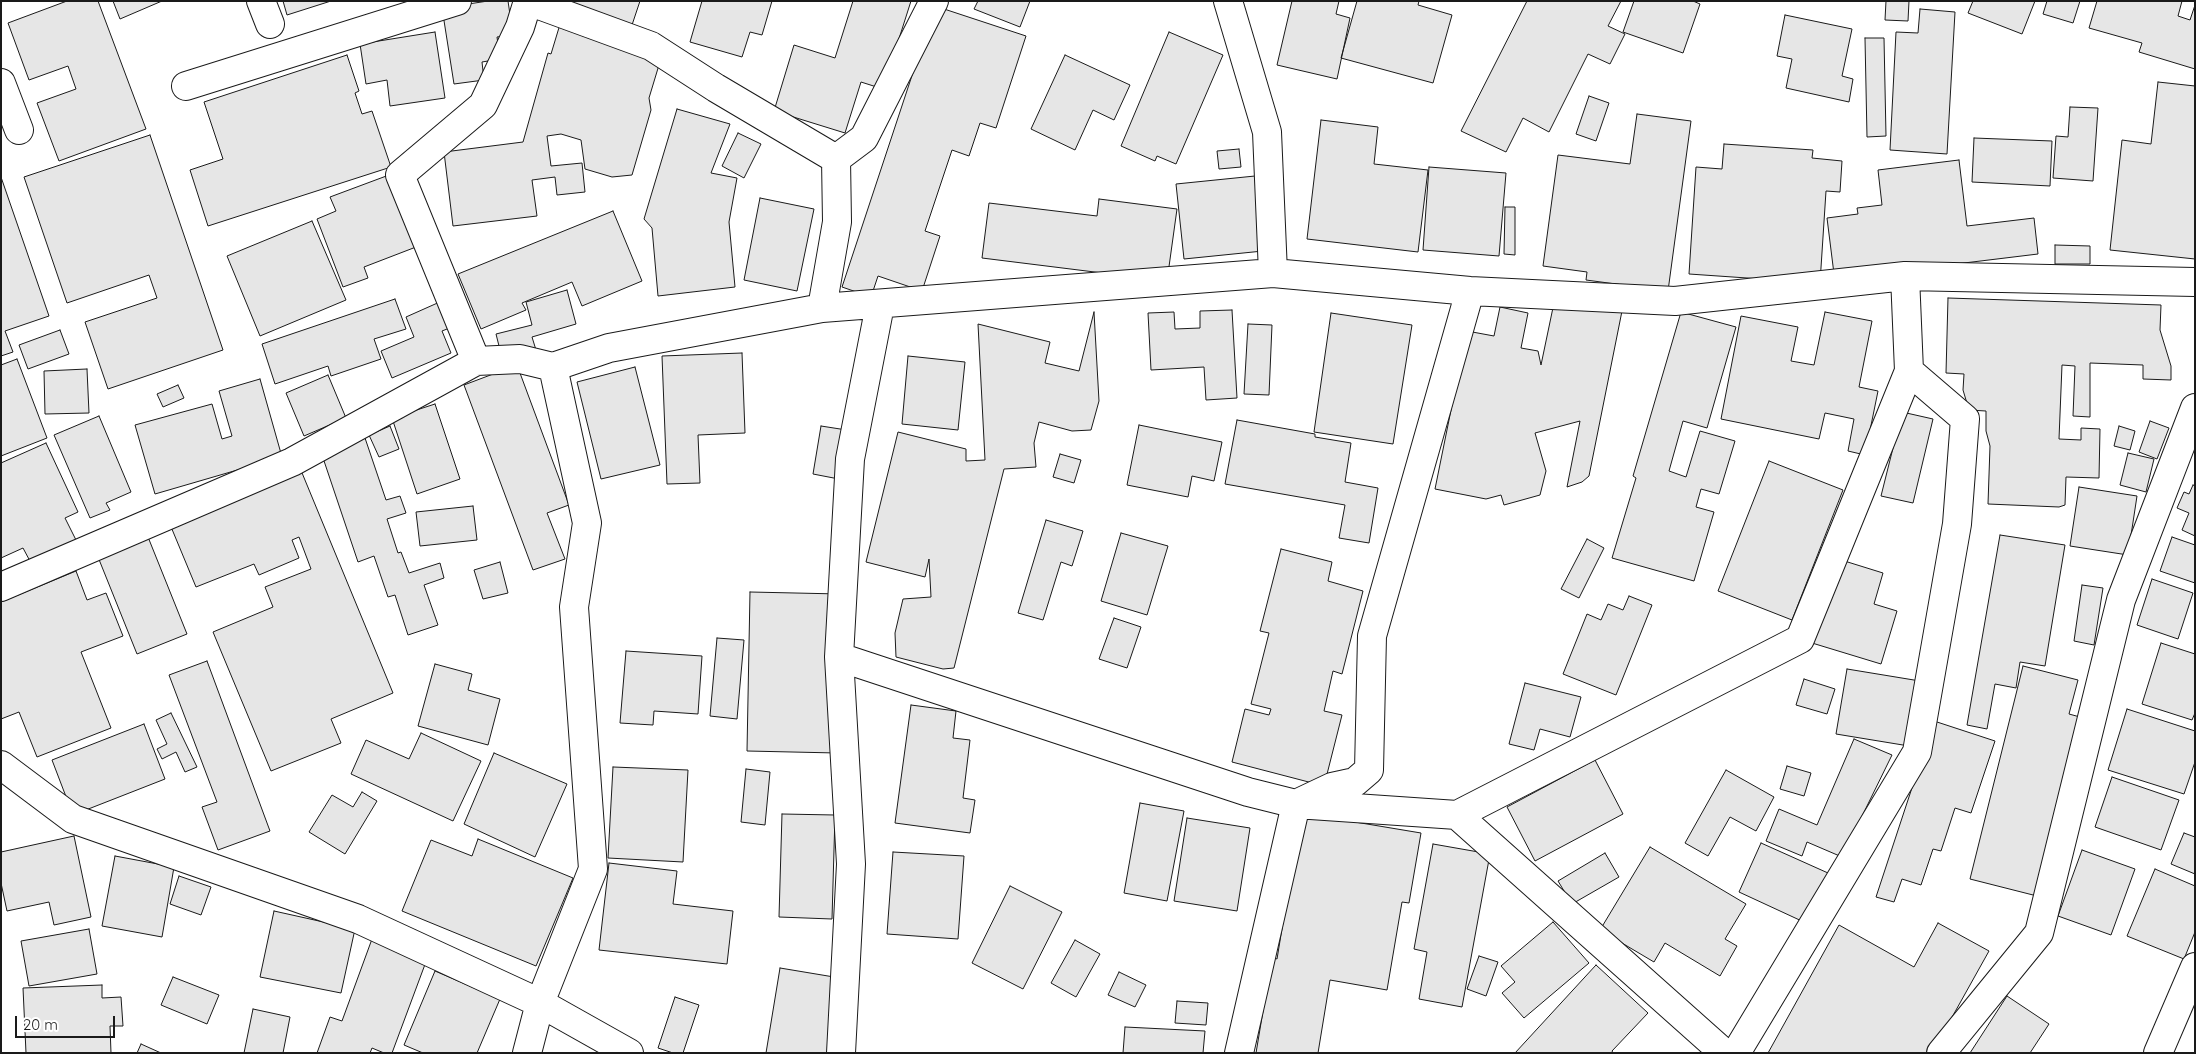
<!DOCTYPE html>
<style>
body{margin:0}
#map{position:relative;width:2196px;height:1054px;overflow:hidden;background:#fff;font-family:Quicksand,sans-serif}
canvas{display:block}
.frame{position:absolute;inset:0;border:2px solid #1a1a1a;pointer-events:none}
.scale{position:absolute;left:15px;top:1016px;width:100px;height:22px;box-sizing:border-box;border:2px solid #1a1a1a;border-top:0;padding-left:6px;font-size:15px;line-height:18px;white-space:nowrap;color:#1a1a1a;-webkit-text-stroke:4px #fff;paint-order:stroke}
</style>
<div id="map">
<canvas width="2196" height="1054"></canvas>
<div class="frame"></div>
<div class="scale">20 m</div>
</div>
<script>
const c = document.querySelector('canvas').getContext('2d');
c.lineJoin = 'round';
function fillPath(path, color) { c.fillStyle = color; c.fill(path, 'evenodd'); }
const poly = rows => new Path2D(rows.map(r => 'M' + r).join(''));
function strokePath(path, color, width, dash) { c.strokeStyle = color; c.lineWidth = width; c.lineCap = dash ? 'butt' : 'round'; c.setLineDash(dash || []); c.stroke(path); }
const building = poly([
 [67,1,98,1,146,129,59,161,37,103,76,89,68,66,29,80,8,23,67,1],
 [113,1,162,1,120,19,113,1],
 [283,1,331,1,287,15,283,1],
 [488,1,508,1,513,35,497,37,500,59,482,62,484,80,454,84,442,8,488,1],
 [566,1,640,1,631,28,566,1],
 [702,1,772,1,762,35,750,32,742,57,690,42,702,1],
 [853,1,911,1,883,89,861,82,845,133,774,111,794,45,835,58,853,1],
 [978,1,1030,1,1020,27,974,9,978,1],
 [1292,1,1339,1,1336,14,1350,18,1337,79,1277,65,1292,1],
 [1357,1,1419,1,1418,5,1452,15,1433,83,1341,58,1357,1],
 [1527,1,1621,1,1608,26,1625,34,1610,64,1588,54,1549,132,1523,118,1506,152,1461,131,1527,1],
 [1634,1,1693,1,1700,4,1683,53,1623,32,1634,1],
 [1886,1,1909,1,1908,21,1885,20,1886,1],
 [1973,1,2035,1,2022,34,1968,13,1973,1],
 [2047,1,2080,1,2073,23,2043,14,2047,1],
 [2097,1,2182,1,2178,16,2190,20,2195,5,2195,69,2139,52,2142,43,2089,28,2097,1],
 [935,6,1026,36,996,128,980,123,969,156,952,150,925,231,940,236,922,291,878,276,871,297,842,287,935,6],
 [1920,9,1955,12,1947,154,1890,150,1896,32,1918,33,1920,9],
 [1785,15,1852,29,1842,76,1853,79,1849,102,1786,88,1792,59,1777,56,1785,15],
 [561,21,662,55,649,98,651,110,632,175,612,177,585,169,581,140,561,134,547,136,551,166,582,163,585,192,557,195,555,177,532,180,537,216,453,226,444,152,523,142,548,53,551,54,561,21],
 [435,32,445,98,390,106,387,80,366,84,360,44,435,32],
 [1169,32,1223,55,1176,164,1157,156,1155,161,1121,146,1169,32],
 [1865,38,1884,38,1886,136,1867,137,1865,38],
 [347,55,359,91,355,93,362,114,372,111,391,167,208,226,190,170,223,159,204,102,347,55],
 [1065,55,1130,85,1114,120,1093,110,1075,150,1031,129,1065,55],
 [2158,82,2195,86,2195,259,2110,250,2122,140,2151,144,2158,82],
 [1589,96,1609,103,1596,141,1576,134,1589,96],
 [2070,107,2098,108,2093,181,2053,178,2056,136,2068,137,2070,107],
 [677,109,730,124,711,173,737,178,729,222,735,287,658,296,652,228,644,219,677,109],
 [1637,114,1691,121,1668,291,1586,280,1587,272,1543,266,1558,155,1630,164,1637,114],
 [1321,120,1378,127,1374,164,1428,170,1418,252,1307,239,1321,120],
 [738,133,761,144,744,178,722,166,738,133],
 [150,135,223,350,108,389,85,322,157,298,149,275,67,303,24,177,150,135],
 [1974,138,2052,141,2050,186,1972,182,1974,138],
 [1724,144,1813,150,1812,158,1842,161,1840,192,1826,191,1820,283,1689,274,1696,167,1722,169,1724,144],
 [1239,149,1241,167,1219,169,1217,151,1239,149],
 [1959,160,1967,226,2034,218,2038,254,1849,277,1834,274,1827,218,1858,214,1857,208,1882,205,1878,170,1959,160],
 [1429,167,1506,173,1499,256,1423,250,1429,167],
 [389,175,416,247,364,267,368,278,343,287,317,219,336,211,330,197,389,175],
 [1255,176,1263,251,1184,259,1176,184,1255,176],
 [1,177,49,316,5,331,13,352,1,356,1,177],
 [760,198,814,209,797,291,744,280,760,198],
 [1099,199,1177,209,1167,281,982,258,989,203,1097,216,1099,199],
 [1505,207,1515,207,1515,255,1504,254,1505,207],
 [613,211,642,281,582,306,572,282,522,303,526,310,481,329,458,274,613,211],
 [312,221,346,300,260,336,227,256,312,221],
 [2055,245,2090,246,2090,264,2055,264,2055,245],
 [567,290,576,324,532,337,536,350,502,358,496,334,532,325,526,302,567,290],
 [1555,298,1622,311,1589,476,1582,482,1567,487,1580,421,1535,433,1546,471,1540,495,1504,505,1501,495,1486,499,1435,489,1467,331,1494,336,1500,307,1528,313,1521,348,1538,351,1541,365,1555,298],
 [1948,298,2161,305,2160,330,2171,366,2171,380,2143,379,2143,365,2090,363,2090,417,2073,416,2075,366,2062,365,2059,439,2081,440,2081,428,2100,429,2099,478,2066,477,2065,505,2059,507,1988,504,1990,446,1986,431,1986,411,1969,410,1963,390,1964,374,1946,373,1948,298],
 [395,299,406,329,374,339,381,359,331,376,328,366,275,384,262,344,395,299],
 [442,301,452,327,442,331,451,353,392,378,381,351,414,337,406,317,442,301],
 [1232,310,1237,398,1206,400,1204,367,1151,370,1148,313,1174,312,1175,329,1200,328,1200,311,1232,310],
 [1094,312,1099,401,1091,430,1072,431,1039,422,1034,443,1036,467,1004,469,954,668,943,669,896,657,895,633,903,599,931,597,929,559,925,577,866,562,898,432,966,449,966,461,985,460,978,324,1050,342,1045,363,1079,371,1094,312],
 [1681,312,1736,327,1707,428,1683,421,1669,471,1686,477,1700,431,1735,441,1719,494,1701,489,1696,507,1714,512,1694,581,1612,558,1636,478,1633,476,1681,312],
 [1825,312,1872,321,1859,387,1878,391,1865,455,1848,451,1854,419,1825,413,1819,439,1721,419,1741,316,1798,327,1791,361,1814,365,1825,312],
 [1331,313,1412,325,1393,444,1314,432,1331,313],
 [1248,324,1272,325,1269,395,1244,394,1248,324],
 [60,330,69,354,28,369,19,345,60,330],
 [742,353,745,433,698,435,700,483,667,484,662,356,742,353],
 [908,356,965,362,958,430,902,424,908,356],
 [17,359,47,438,1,456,1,365,17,359],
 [517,365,569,505,547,513,565,559,533,570,464,385,517,365],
 [635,367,660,465,601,479,577,382,635,367],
 [87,369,89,413,45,414,44,371,87,369],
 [328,375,346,418,304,436,286,393,328,375],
 [260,379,282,457,155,494,135,425,212,404,222,439,232,436,219,391,260,379],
 [178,385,184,398,163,407,157,394,178,385],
 [435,404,460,479,417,494,392,418,435,404],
 [1902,412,1933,419,1913,503,1881,496,1902,412],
 [99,416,131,492,106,503,110,510,90,518,54,435,99,416],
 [1237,420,1315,434,1315,437,1351,443,1345,482,1378,488,1369,543,1339,538,1345,505,1225,484,1237,420],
 [2150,421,2169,428,2157,459,2139,452,2150,421],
 [1139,425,1222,442,1214,481,1192,476,1188,497,1127,485,1139,425],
 [390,426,399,449,379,457,369,435,390,426],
 [821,426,853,431,844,480,813,474,821,426],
 [2119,426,2135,431,2130,450,2114,446,2119,426],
 [364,435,386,500,400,496,406,513,387,519,398,553,401,552,409,573,440,563,444,578,424,585,438,625,408,635,395,595,388,597,374,556,358,562,320,449,364,435],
 [46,443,78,512,65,518,77,542,31,563,23,548,1,558,1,463,46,443],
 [2128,453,2154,459,2146,492,2120,485,2128,453],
 [1060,454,1081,460,1074,483,1053,477,1060,454],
 [1769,461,1843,490,1792,620,1718,591,1769,461],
 [300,468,393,693,331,719,341,743,271,771,213,632,273,607,265,587,311,569,299,537,292,540,299,558,259,575,254,564,196,587,169,522,300,468],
 [2193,485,2195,486,2195,536,2182,530,2189,513,2177,508,2184,492,2189,494,2193,485],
 [2079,487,2137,496,2128,555,2070,546,2079,487],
 [473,506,477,540,420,546,416,512,473,506],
 [1046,520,1083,531,1072,566,1061,562,1043,620,1018,613,1046,520],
 [1121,533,1168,546,1147,615,1101,601,1121,533],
 [2000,535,2065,545,2045,666,2020,662,2016,688,1995,684,1987,729,1967,725,2000,535],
 [148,537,187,634,137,654,98,557,148,537],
 [2172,537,2195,545,2195,583,2160,571,2172,537],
 [1587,539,1604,548,1579,598,1561,589,1587,539],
 [1281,549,1332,562,1328,581,1363,591,1342,674,1333,671,1324,711,1342,715,1324,786,1232,762,1245,709,1269,715,1271,709,1251,704,1269,633,1260,631,1281,549],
 [1838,559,1883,573,1874,604,1897,611,1881,664,1812,643,1838,559],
 [500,562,508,593,483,599,474,570,500,562],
 [76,571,87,600,106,593,123,636,81,652,111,728,37,757,19,712,1,719,1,602,76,571],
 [2152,579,2193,593,2178,639,2137,625,2152,579],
 [2082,585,2103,588,2094,645,2074,641,2082,585],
 [750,592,840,594,837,753,747,751,750,592],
 [1629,596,1652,605,1616,695,1563,674,1587,614,1601,620,1608,604,1623,610,1629,596],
 [1114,618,1141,627,1127,668,1099,659,1114,618],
 [717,638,744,640,737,719,710,716,717,638],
 [2161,643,2195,654,2195,713,2192,720,2142,704,2161,643],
 [626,651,702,656,698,714,654,711,653,725,620,723,626,651],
 [207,661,270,831,218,850,202,807,217,802,169,675,207,661],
 [435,664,472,674,468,690,500,699,488,745,418,726,435,664],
 [2023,666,2078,680,2069,714,2080,717,2037,896,1970,879,2023,666],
 [1847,669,1920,681,1909,746,1836,734,1847,669],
 [1804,679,1835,689,1827,714,1796,705,1804,679],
 [1525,683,1581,697,1570,737,1540,729,1534,750,1509,744,1525,683],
 [911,705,956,711,953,738,970,740,963,798,975,800,970,833,895,823,911,705],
 [2127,709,2195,731,2195,762,2184,794,2108,770,2127,709],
 [171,713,197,767,185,772,176,752,162,759,157,749,167,744,156,720,171,713],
 [1934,721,1995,741,1971,813,1955,808,1941,851,1933,849,1921,885,1902,879,1894,902,1876,897,1934,721],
 [144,724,165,779,73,815,52,760,144,724],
 [421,733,481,761,453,821,351,774,366,740,409,759,421,733],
 [1854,739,1892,755,1842,857,1807,842,1802,856,1766,841,1779,809,1817,825,1854,739],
 [494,753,567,784,535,857,464,824,494,753],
 [1595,760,1623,814,1535,861,1507,807,1595,760],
 [1787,766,1811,773,1804,796,1780,789,1787,766],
 [613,767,688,770,683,862,608,858,613,767],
 [746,769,770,772,765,825,741,822,746,769],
 [1726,770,1774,797,1756,831,1730,817,1708,856,1685,843,1726,770],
 [2112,777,2179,800,2161,850,2095,827,2112,777],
 [362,792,377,801,345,854,309,832,332,795,353,807,362,792],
 [1140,803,1184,811,1167,901,1124,893,1140,803],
 [1301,813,1421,833,1409,903,1402,902,1387,990,1330,980,1318,1053,1256,1053,1272,957,1277,959,1301,813],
 [782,814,835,815,832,919,779,917,782,814],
 [1187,818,1250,828,1237,911,1174,901,1187,818],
 [2184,833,2195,837,2195,874,2171,864,2184,833],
 [74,836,91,917,54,925,49,902,7,911,1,883,1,852,74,836],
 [478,839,573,878,536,966,402,911,431,840,472,856,478,839],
 [1761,843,1828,873,1806,923,1739,892,1761,843],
 [1433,844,1490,854,1462,1007,1419,999,1427,952,1414,949,1433,844],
 [1650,847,1746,904,1725,939,1737,946,1720,976,1665,943,1654,962,1600,930,1650,847],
 [2082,850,2135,869,2111,935,2058,916,2082,850],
 [893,852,964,856,958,939,887,934,893,852],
 [1605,853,1619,877,1572,904,1558,881,1605,853],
 [115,856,174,867,162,937,102,926,115,856],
 [609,863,677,871,673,904,733,911,727,964,599,950,609,863],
 [2155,869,2195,886,2195,932,2184,959,2127,936,2155,869],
 [179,876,211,887,201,915,170,904,179,876],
 [1010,886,1062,912,1023,989,972,963,1010,886],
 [274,911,355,929,341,993,260,977,274,911],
 [1553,922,1589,963,1524,1018,1502,993,1515,982,1501,966,1553,922],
 [1938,923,1989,951,1932,1053,1768,1053,1839,925,1914,967,1938,923],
 [89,929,97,974,29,986,21,941,89,929],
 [372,939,427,959,392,1053,384,1053,372,1048,370,1053,317,1053,330,1017,342,1021,372,939],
 [1075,940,1100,954,1076,997,1051,983,1075,940],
 [1479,956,1498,962,1486,996,1467,989,1479,956],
 [1596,965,1648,1013,1612,1051,1613,1053,1515,1053,1596,965],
 [780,968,840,978,827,1053,766,1053,780,968],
 [435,971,500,999,477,1053,423,1053,404,1045,435,971],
 [1119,972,1146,985,1135,1007,1108,995,1119,972],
 [173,977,219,995,207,1024,161,1005,173,977],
 [102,985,102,998,121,997,123,1026,110,1026,111,1053,26,1053,23,988,102,985],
 [2007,996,2049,1024,2030,1053,1970,1053,2007,996],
 [675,997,699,1005,683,1053,673,1053,658,1048,675,997],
 [1177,1001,1208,1003,1206,1025,1175,1023,1177,1001],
 [253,1009,290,1017,283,1053,244,1053,253,1009],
 [1125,1027,1205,1031,1203,1053,1123,1053,1125,1027],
 [141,1044,161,1053,137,1053,141,1044]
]);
fillPath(building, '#e6e6e6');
strokePath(building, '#1a1a1a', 1);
const minor = poly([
 [261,1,270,24],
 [1228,1,1267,132,1273,273],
 [1,83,19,130],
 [186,86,457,1],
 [836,159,864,138,934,1],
 [476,361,400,175,483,105,520,27,528,1,651,46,716,88,836,159,837,222,822,308],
 [1,587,292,462,476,361,520,359,553,367,609,348,822,308,1273,273,1470,291,1675,301,1905,276,2195,282],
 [839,657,1248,792,1296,804,1457,815,1724,1053],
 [1,765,73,819,358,919,540,1003,629,1053],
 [1457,815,1800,639,1909,371],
 [527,1053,540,1003,593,869,574,607,587,523,553,367],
 [841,1053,851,864,839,657,850,459,880,305],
 [1239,1053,1296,804,1332,787,1355,782,1369,770,1372,636,1470,291],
 [1736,1053,1917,752,1957,524,1965,419,1909,371,1905,276],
 [1941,1053,2039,933,2121,600,2195,408],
 [2158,1053,2195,967]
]);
strokePath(minor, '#1a1a1a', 30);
strokePath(minor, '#fff', 28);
</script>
